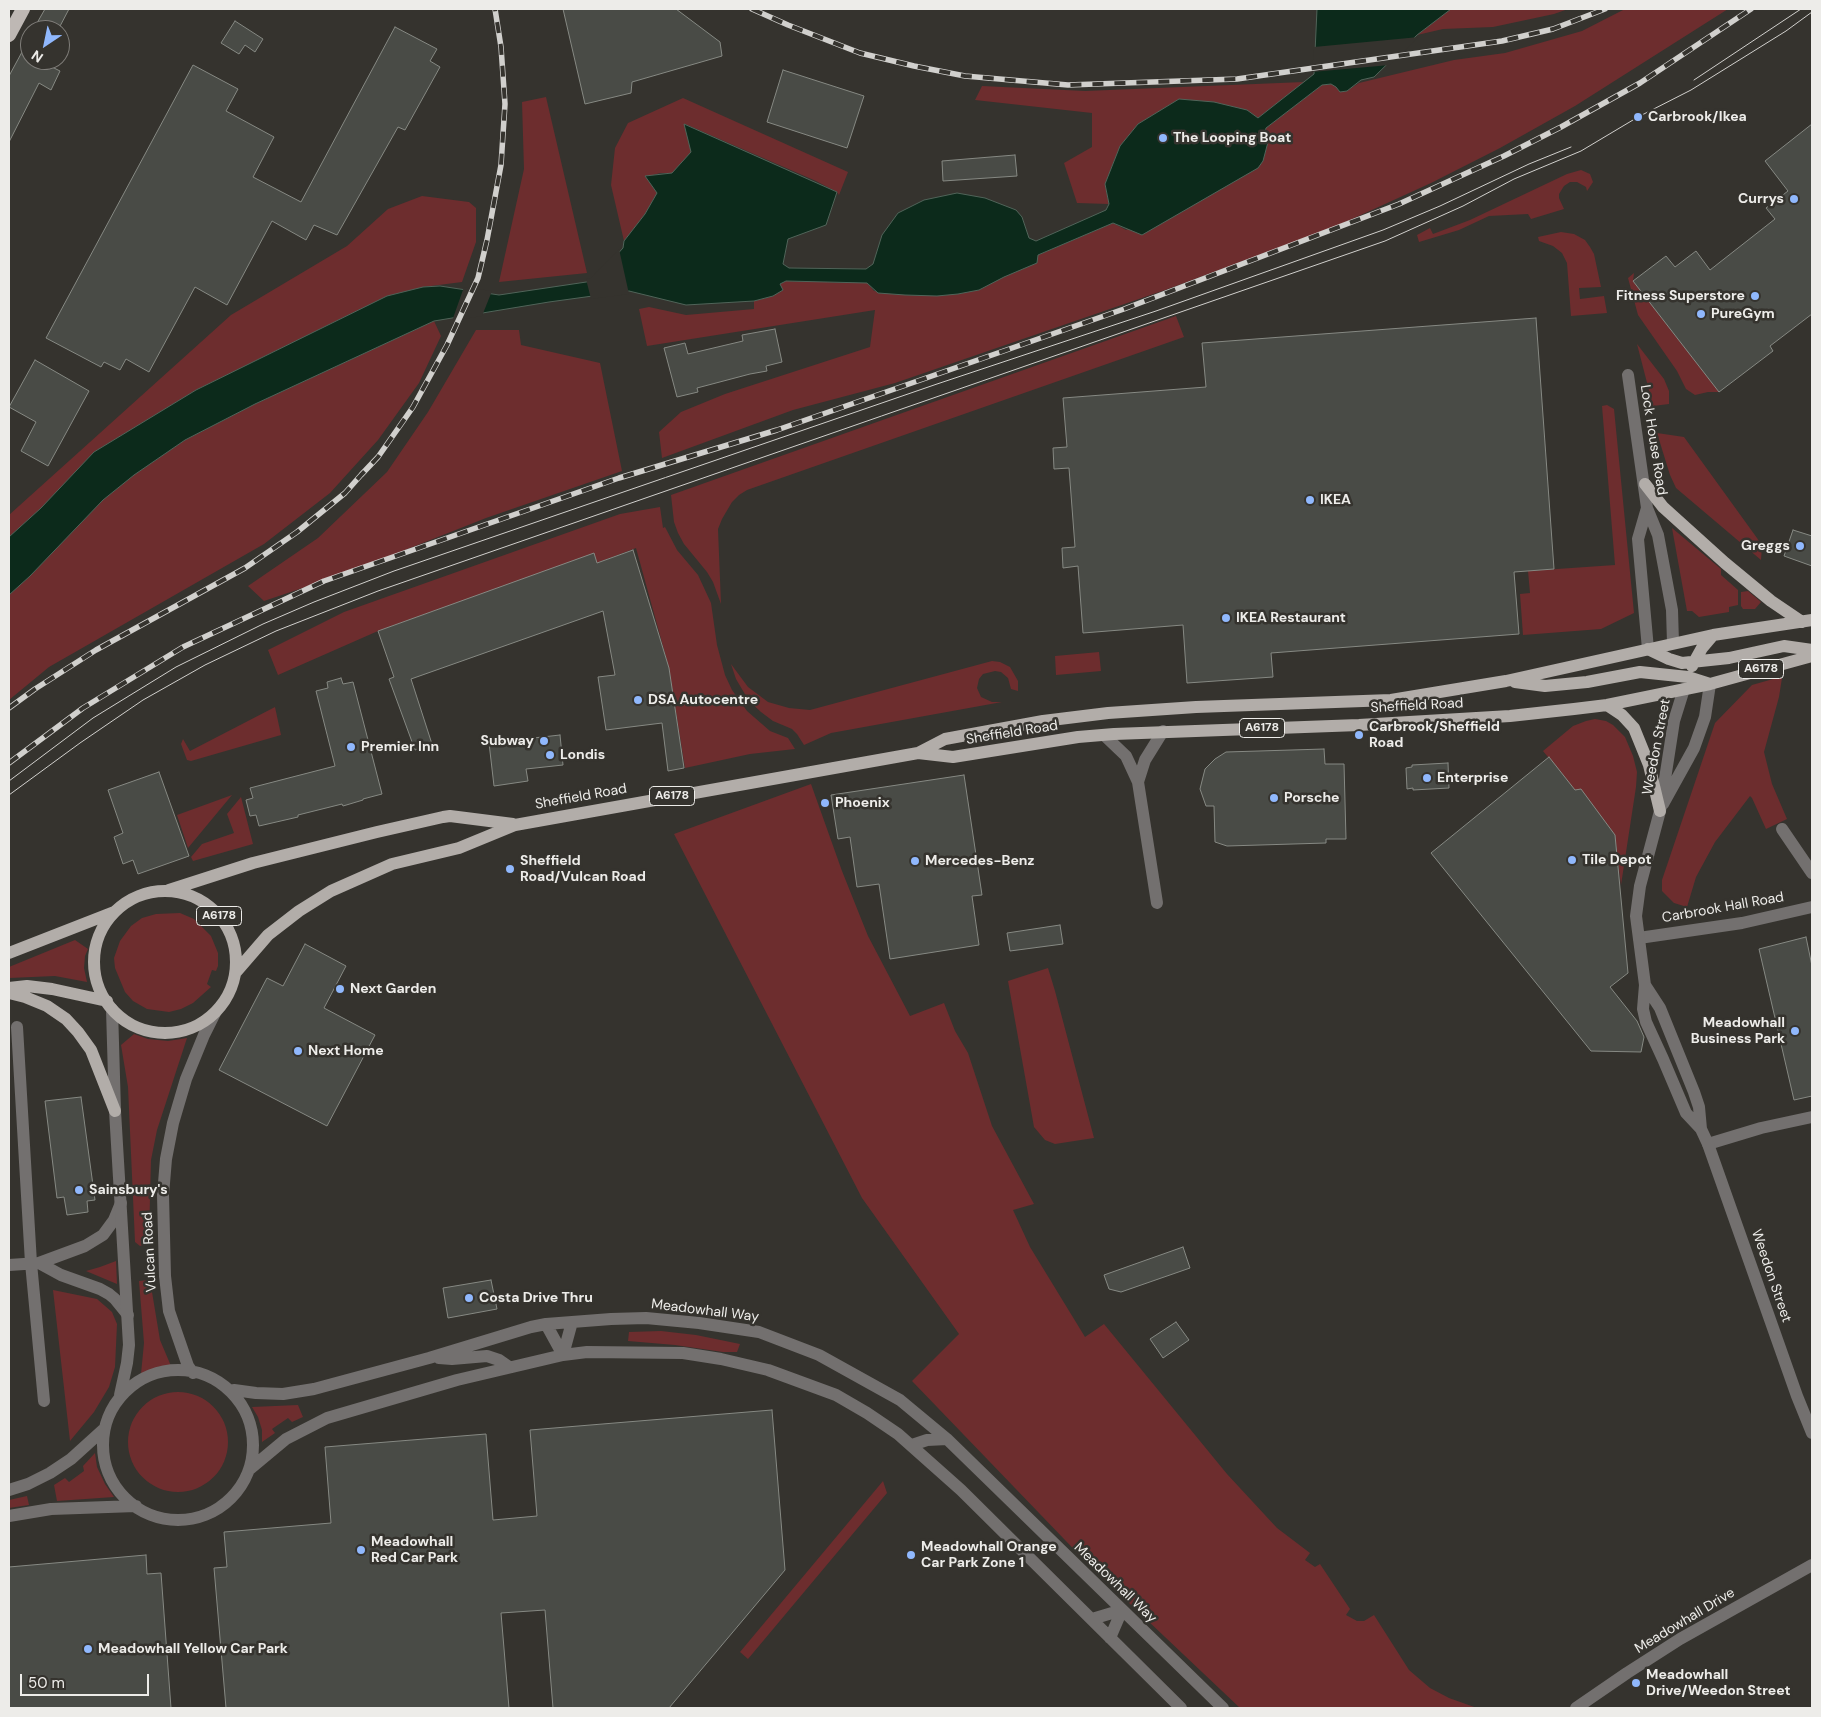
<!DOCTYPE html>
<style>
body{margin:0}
#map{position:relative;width:1821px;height:1717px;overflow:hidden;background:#35332e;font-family:"DM Sans",sans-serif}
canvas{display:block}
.frame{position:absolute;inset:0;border:10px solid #edece9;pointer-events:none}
.north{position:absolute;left:20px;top:20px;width:50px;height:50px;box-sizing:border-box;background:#35332e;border:1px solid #7f7d79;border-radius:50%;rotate:214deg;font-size:14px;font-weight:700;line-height:20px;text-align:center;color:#edece9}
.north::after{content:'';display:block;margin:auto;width:18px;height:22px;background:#90b8fd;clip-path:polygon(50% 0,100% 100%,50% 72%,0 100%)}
.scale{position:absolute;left:20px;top:1674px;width:129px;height:22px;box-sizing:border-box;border:2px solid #edece9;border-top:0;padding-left:6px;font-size:15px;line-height:18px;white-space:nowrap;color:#edece9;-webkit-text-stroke:4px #35332e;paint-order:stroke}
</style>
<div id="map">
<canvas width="1821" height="1717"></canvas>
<div class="frame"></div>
<div class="north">N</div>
<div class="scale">50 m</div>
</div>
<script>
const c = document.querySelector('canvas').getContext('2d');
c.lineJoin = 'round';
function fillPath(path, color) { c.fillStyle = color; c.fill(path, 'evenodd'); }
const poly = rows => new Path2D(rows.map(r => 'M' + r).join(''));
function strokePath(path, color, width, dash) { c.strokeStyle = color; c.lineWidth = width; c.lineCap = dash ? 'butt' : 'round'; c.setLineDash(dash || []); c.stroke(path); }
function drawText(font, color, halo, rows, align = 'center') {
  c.font = font + ' "DM Sans",sans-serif'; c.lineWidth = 5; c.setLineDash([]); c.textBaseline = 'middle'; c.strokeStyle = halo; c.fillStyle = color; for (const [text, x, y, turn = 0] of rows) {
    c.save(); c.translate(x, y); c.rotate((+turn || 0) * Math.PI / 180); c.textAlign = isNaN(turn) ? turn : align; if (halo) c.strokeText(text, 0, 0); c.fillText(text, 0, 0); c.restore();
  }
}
fillPath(poly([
 [1451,9,1568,9,1554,14,1493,27,1443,29,1417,35],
 [1625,9,1728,9,1575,106,1500,148,1431,183,1339,225,1168,289,895,383,793,410,662,458,659,432,681,412,725,394,870,347,875,310,647,346,639,309,649,307,686,315,754,309,754,301,773,296,782,290,780,284,786,281,867,283,874,291,937,296,979,290,1038,255,1113,223,1126,230,1264,135,1266,128,1322,85,1331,84,1347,91,1359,83,1454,60,1505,53,1582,31],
 [1304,82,1258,118,1247,110,1179,99,1138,124,1120,146,1105,184,1109,204,1077,203,1064,163,1092,147,1092,113,975,100,982,86,1085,91],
 [546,97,587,273,499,282,524,169,522,102],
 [683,98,848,172,839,195,837,192,816,181,685,124,691,152,672,173,660,173,646,177,657,193,645,214,624,241,611,185,615,148,628,123],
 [1581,170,1590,174,1593,182,1587,191,1586,187,1577,182,1570,182,1564,186,1559,194,1559,198,1564,209,1531,219,1528,214,1489,216,1459,230,1419,242,1417,235,1430,228,1433,234,1470,220,1567,174],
 [422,196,469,202,476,208,476,242,462,282,423,287,387,296,196,390,94,452,41,508,9,537,9,515,231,315,347,246,388,209],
 [1561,232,1574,234,1585,240,1590,247,1594,254,1601,287,1579,288,1580,299,1604,296,1607,313,1571,316,1567,263,1562,253,1553,246,1539,241,1538,237],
 [1634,273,1633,281,1719,392,1708,392,1695,395,1686,389,1677,371,1638,315,1628,278],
 [1176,316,1184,337,747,490,739,495,732,502,722,519,718,529,721,604,713,582,707,572,684,544,678,533,674,522,671,495],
 [434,321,441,336,419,383,378,440,330,493,264,544,49,667,9,700,9,595,30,576,103,500,134,475,185,440,255,404],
 [476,330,519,330,521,345,600,363,622,471,486,518,347,573,264,601,248,586,318,538,387,472,428,412],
 [1637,344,1664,379,1669,391,1669,404,1653,406],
 [1607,405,1614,409,1634,613,1601,629,1523,635,1520,594,1530,593,1528,571,1615,565,1602,406],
 [1657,433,1684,437,1757,538,1762,546,1761,560,1676,488,1670,475],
 [660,507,663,528,665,527,677,550,698,575,711,603,717,645,725,675,732,690,747,711,770,731,788,738,795,749,750,754,685,768,669,668,636,548,597,563,594,554,378,631,278,675,268,650,344,612,620,514],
 [1672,528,1721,569,1721,575,1738,590,1738,605,1729,607,1729,612,1699,617,1692,611,1687,611],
 [1748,591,1761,602,1755,609,1743,609,1741,606,1741,592],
 [1099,652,1101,671,1056,675,1055,656],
 [992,661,1000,662,1010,667,1018,681,1018,691,1011,689,1008,678,1001,672,995,671,983,674,979,679,977,688,981,697,992,702,1002,702,831,733,804,745,797,734,792,729,773,721,761,712,749,701,736,679,731,664,748,687,768,702,789,708,810,710],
 [1780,677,1782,678,1779,697,1764,752,1772,784,1787,819,1766,829,1752,798,1750,796,1715,842,1696,877,1687,907,1674,903,1662,891,1662,880,1715,723,1752,685],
 [275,707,281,735,191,761,187,760,181,744,183,739,190,751],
 [1595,719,1606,721,1613,725,1625,737,1633,756,1637,772,1636,787,1621,885,1615,835,1581,790,1575,790,1543,751,1573,726,1586,721],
 [811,784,842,871,868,936,910,1016,944,1003,955,1031,968,1053,992,1126,1034,1204,1013,1210,1030,1247,1085,1337,1104,1324,1227,1474,1277,1528,1310,1553,1305,1560,1315,1567,1320,1564,1350,1609,1346,1615,1357,1621,1364,1621,1374,1615,1409,1670,1430,1688,1449,1698,1477,1708,1240,1708,1090,1566,912,1381,959,1334,862,1198,674,834],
 [232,795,188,848,177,815],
 [241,797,253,844,193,861,191,857,202,844,234,833,227,814],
 [180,913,194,919,211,936,218,953,218,966,216,971,212,970,207,984,211,987,193,1003,181,1009,169,1012,147,1009,133,1001,125,992,115,968,114,958,120,941,131,926,142,918,156,914],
 [75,940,88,949,85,956,84,968,87,982,55,976,9,978,9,967],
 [1048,968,1055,991,1094,1138,1055,1144,1045,1140,1034,1127,1008,981],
 [134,1034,148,1039,168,1041,187,1038,157,1130,151,1160,149,1236,147,1244,140,1246,135,1242,128,1087,121,1045],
 [116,1261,117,1284,86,1271,100,1267],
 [150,1280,160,1340,171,1366,161,1366,141,1374,144,1343,139,1281],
 [53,1290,97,1299,112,1312,117,1324,115,1367,109,1387,94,1412,70,1441],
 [661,1331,696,1335,740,1344,737,1352,723,1352,675,1345,628,1341,629,1332],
 '128 1442a50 50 0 1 1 100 0a50 50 0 1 1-100 0Z',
 [298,1405,303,1417,292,1422,288,1418,272,1429,275,1433,262,1442,262,1430,258,1417,252,1407],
 [95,1453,97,1467,105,1484,114,1497,57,1501,54,1485,65,1478,69,1482,84,1471,83,1466],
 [883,1481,887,1493,748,1659,740,1652],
 [27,1496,29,1505,9,1508,9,1500]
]), '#6d2d2e');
const water = poly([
 [1317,9,1451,9,1417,35,1374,77,1361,80,1347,91,1340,92,1336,87,1331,84,1322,85,1266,128,1264,135,1268,142,1263,161,1258,168,1142,235,1113,223,1038,255,1037,263,1004,277,979,290,958,294,937,296,905,295,878,293,867,283,786,281,780,284,783,290,773,296,754,301,686,305,629,291,549,302,434,321,255,404,185,440,134,475,103,500,30,576,9,595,9,537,41,508,94,452,196,390,387,296,423,287,440,286,499,295,593,281,623,248,624,241,645,214,657,193,645,176,672,173,691,152,684,124,837,192,826,225,788,239,783,264,789,268,866,269,873,264,882,235,898,213,924,200,957,193,985,198,1016,210,1022,217,1029,238,1036,241,1106,210,1109,204,1105,184,1120,146,1138,124,1179,99,1214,102,1247,110,1258,118,1314,74,1317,9]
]);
fillPath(water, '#0c2a1b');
strokePath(water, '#506459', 1);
fillPath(poly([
 [1419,37,1390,65,1312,72,1314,47],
 [619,249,629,294,591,299,586,279,591,278],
 [464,287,492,291,482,316,452,321]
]), '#35332e');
const building = poly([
 [45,9,69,9,58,30,33,30,45,9],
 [563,9,676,9,720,42,722,56,632,82,631,93,585,104,563,9],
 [235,21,263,39,255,52,245,45,239,54,221,43,235,21],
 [395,27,437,49,430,61,440,67,405,130,398,127,337,235,314,225,306,240,272,221,227,305,195,287,149,372,126,359,120,370,104,362,101,367,46,338,193,65,238,89,226,111,274,137,253,177,301,202,395,27],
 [22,52,30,56,30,60,38,60,60,71,51,90,39,83,9,142,9,76,22,52],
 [783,70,864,96,847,148,767,122,783,70],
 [1812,124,1812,314,1770,346,1773,351,1719,392,1633,281,1666,256,1675,267,1696,251,1710,270,1775,219,1766,208,1788,191,1765,161,1812,124],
 [1015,155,1017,176,943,181,942,161,1015,155],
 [1536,318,1554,569,1514,572,1519,634,1271,653,1273,677,1187,683,1183,625,1083,633,1078,566,1063,568,1062,548,1075,547,1069,468,1054,469,1053,448,1067,447,1063,398,1206,387,1202,343,1536,318],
 [775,329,782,362,766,366,767,371,750,374,697,388,698,392,677,397,664,348,685,343,688,354,743,341,742,335,775,329],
 [35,360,89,391,48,466,21,451,36,422,9,407,35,360],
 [1793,530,1812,536,1812,566,1784,556,1793,530],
 [633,550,669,668,684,768,668,771,662,723,606,730,598,677,615,675,603,611,411,679,432,744,415,750,389,679,394,677,378,631,594,553,597,563,633,550],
 [341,678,343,684,353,682,382,794,363,799,363,800,343,806,342,804,298,815,298,817,259,826,256,815,250,816,246,800,253,798,250,788,335,766,316,691,328,688,327,682,341,678],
 [560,735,563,765,526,769,528,781,494,786,489,743,560,735],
 [1324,749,1325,764,1344,764,1346,839,1326,839,1326,843,1227,846,1215,842,1214,806,1206,806,1200,789,1205,769,1215,759,1226,752,1324,749],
 [1549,757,1575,790,1581,789,1615,835,1628,973,1610,987,1637,1021,1644,1037,1641,1052,1591,1051,1431,853,1549,757],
 [1448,763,1449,788,1413,790,1413,788,1407,789,1406,768,1412,767,1412,765,1448,763],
 [159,772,189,856,138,874,133,860,123,864,114,837,123,833,108,790,159,772],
 [964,775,982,895,972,896,979,945,890,959,879,884,857,887,850,837,838,839,831,795,964,775],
 [1060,925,1063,944,1010,951,1007,933,1060,925],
 [1806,937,1812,966,1812,1096,1794,1100,1759,949,1806,937],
 [305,944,346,966,324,1008,375,1035,327,1126,219,1070,267,978,283,986,305,944],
 [81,1097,95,1200,87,1201,88,1212,67,1215,64,1197,57,1198,45,1101,81,1097],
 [1183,1247,1190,1268,1121,1292,1109,1289,1104,1275,1183,1247],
 [491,1280,497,1309,448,1318,443,1288,491,1280],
 [1176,1322,1189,1340,1163,1358,1150,1339,1176,1322],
 [772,1410,785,1570,669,1708,553,1708,545,1610,501,1613,509,1708,226,1708,214,1568,227,1567,224,1532,331,1523,325,1447,486,1434,493,1520,537,1516,530,1430,772,1410],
 [146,1555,147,1574,161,1573,171,1708,9,1708,9,1567,146,1555]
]);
fillPath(building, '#494b46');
strokePath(building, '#868983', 1);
strokePath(poly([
 [1628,375,1647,508,1658,535,1672,610,1673,643],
 [1647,508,1638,539,1648,649],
 [1104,735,1126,756,1138,782,1145,760,1163,731],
 [1138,782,1157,903],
 [1782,829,1812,873],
 [1639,938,1742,923,1812,907],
 [17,1027,31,1263,44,1401],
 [1708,1144,1761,1128,1812,1117],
 [39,1263,85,1246,103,1235,114,1220,121,1203],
 [9,1265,39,1263,61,1275,100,1289,109,1294,115,1299,128,1315],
 [1576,1708,1627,1673,1680,1639,1812,1565]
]), '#73706f', 12);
strokePath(poly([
 [1684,689,1674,721,1660,811,1640,886,1636,916,1645,985,1643,1009,1646,1022,1663,1059,1686,1113,1701,1129,1708,1144,1797,1396,1812,1433],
 [1663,804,1694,748,1705,717,1710,684],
 [1645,985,1660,1008,1694,1092,1699,1107,1701,1129],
 [112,1009,115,1111,129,1345,127,1363,120,1395],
 [546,1324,563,1355],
 [563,1355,572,1322],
 [439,1358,452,1359,487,1356,499,1360,509,1367],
 '103 1445a75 75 0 1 1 150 0a75 75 0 1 1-150 0Z',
 [193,1373,188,1366,169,1311,165,1276,163,1195,166,1159,173,1123,186,1079,204,1035,215,1013],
 [234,1390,256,1393,283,1394,314,1389,429,1358,531,1327,546,1324,611,1319,646,1318,699,1323,759,1332,819,1355,900,1400,947,1439,1223,1708],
 [912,1445,927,1440,947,1439],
 [250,1469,286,1439,327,1418,457,1380,563,1355,587,1352,683,1353,721,1359,768,1370,836,1395,867,1413,898,1434,961,1490,1181,1708],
 [9,1490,28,1484,50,1473,71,1459,103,1430],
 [9,1516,51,1509,136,1506],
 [1092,1619,1122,1610],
 [1110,1638,1122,1610]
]), '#73706f', 12);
strokePath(poly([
 [1645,484,1663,507,1725,563,1771,601,1802,622],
 [1648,649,1669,659,1682,663,1729,658,1784,646,1812,650],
 [1692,666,1702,648,1713,635],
 [1515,682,1545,686,1587,682,1640,672,1688,677,1710,684],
 [1607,705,1622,715,1634,728,1649,765,1660,811],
 [918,753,945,739,1043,721,1108,713,1196,707,1391,700,1506,681,1713,635,1812,620],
 [169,890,253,863,377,832,443,817,450,816,513,824],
 '94 962a71 71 0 1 1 142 0a71 71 0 1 1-142 0Z',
 [9,953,114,912],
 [236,972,268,935,299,911,331,891,392,864,459,848,515,825,918,753,953,757,1078,737,1114,734,1359,725,1510,716,1574,709,1607,705,1710,684,1812,656],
 [9,988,27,986,52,989,107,1001],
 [9,993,25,997,47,1006,66,1019,78,1032,91,1050,115,1111]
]), '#b2ada9', 12);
strokePath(poly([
 [9,35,23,9]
]), '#beb8b4', 14);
strokePath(poly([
 [1694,80,1801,9],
 [9,781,93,718,176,667,263,624,314,602,394,571,937,384,1156,311,1383,230,1440,206,1529,164,1571,147],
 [9,795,80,743,143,700,205,665,276,631,378,591,1385,241,1463,206,1514,179,1581,151,1638,117,1691,90,1786,31,1812,12]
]), '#d1d0cd', 1);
const rail = poly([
 [752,9,788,25,860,53,914,66,965,76,1068,85,1237,79,1502,41,1553,29,1605,9],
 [9,708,35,689,96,650,245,568,297,532,345,493,361,475,378,457,413,407,447,345,478,278,487,240,501,165,505,104,501,47,495,9],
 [9,763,83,708,183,647,324,581,619,478,777,430,1124,309,1399,204,1504,156,1561,127,1640,83,1751,9]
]);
strokePath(rail, '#d1d0cd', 5.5);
strokePath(rail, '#35332e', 4, [11]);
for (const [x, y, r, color] of [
 [1638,117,5,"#90b8fd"],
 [1163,138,5,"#90b8fd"],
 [1794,199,5,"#90b8fd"],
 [1755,296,5,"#90b8fd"],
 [1701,314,5,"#90b8fd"],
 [1310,500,5,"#90b8fd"],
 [1800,546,5,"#90b8fd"],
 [1226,618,5,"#90b8fd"],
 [638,700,5,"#90b8fd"],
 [1359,735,5,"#90b8fd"],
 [544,741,5,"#90b8fd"],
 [351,747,5,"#90b8fd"],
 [550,755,5,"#90b8fd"],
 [1427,778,5,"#90b8fd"],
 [1274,798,5,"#90b8fd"],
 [825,803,5,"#90b8fd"],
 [1572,860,5,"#90b8fd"],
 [915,861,5,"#90b8fd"],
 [510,869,5,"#90b8fd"],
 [340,989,5,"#90b8fd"],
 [1795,1031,5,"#90b8fd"],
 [298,1051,5,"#90b8fd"],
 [79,1190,5,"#90b8fd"],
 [469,1298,5,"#90b8fd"],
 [361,1550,5,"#90b8fd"],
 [911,1555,5,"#90b8fd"],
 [88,1649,5,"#90b8fd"],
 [1636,1683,5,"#90b8fd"]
]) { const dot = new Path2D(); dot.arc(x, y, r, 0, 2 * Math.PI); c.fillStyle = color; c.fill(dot); strokePath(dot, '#35332e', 2); }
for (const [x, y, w] of [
 [1761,669,45],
 [1262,728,45],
 [672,796,45],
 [219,916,45]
]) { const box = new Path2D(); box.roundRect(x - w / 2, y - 9.5, w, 19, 4); c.fillStyle = '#35332e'; c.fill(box); strokePath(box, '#edece9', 1); }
drawText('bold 12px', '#edece9', null, [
 ["A6178",1761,669],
 ["A6178",1262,728],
 ["A6178",672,796],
 ["A6178",219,916]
]);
drawText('bold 14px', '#edece9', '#35332e', [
 ["Carbrook/Ikea",1648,117],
 ["The Looping Boat",1173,138],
 ["Currys",1784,199,"right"],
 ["Fitness Superstore",1745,296,"right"],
 ["PureGym",1711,314],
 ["IKEA",1320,500],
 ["Greggs",1790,546,"right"],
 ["IKEA Restaurant",1236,618],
 ["DSA Autocentre",648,700],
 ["Carbrook/Sheffield",1369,727],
 ["Road",1369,743],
 ["Subway",534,741,"right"],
 ["Premier Inn",361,747],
 ["Londis",560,755],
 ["Enterprise",1437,778],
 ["Porsche",1284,798],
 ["Phoenix",835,803],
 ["Tile Depot",1582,860],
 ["Sheffield",520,861],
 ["Road/Vulcan Road",520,877],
 ["Mercedes-Benz",925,861],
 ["Next Garden",350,989],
 ["Meadowhall",1785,1023,"right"],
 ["Business Park",1785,1039,"right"],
 ["Next Home",308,1051],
 ["Sainsbury's",89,1190],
 ["Costa Drive Thru",479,1298],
 ["Meadowhall",371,1542],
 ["Red Car Park",371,1558],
 ["Meadowhall Orange",921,1547],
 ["Car Park Zone 1",921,1563],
 ["Meadowhall Yellow Car Park",98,1649],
 ["Meadowhall",1646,1675],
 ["Drive/Weedon Street",1646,1691]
], 'left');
drawText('14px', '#edece9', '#35332e', [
 ["Lock House Road",1653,440,81],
 ["Sheffield Road",1417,706,-3],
 ["Sheffield Road",1012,733,-9],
 ["Weedon Street",1657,747,-79],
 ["Sheffield Road",581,797,-10],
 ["Carbrook Hall Road",1723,908,-10],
 ["Vulcan Road",150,1252,-93],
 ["Weedon Street",1771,1276,71],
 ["Meadowhall Way",705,1311,7],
 ["Meadowhall Way",1115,1583,44],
 ["Meadowhall Drive",1685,1621,-31]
]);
</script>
